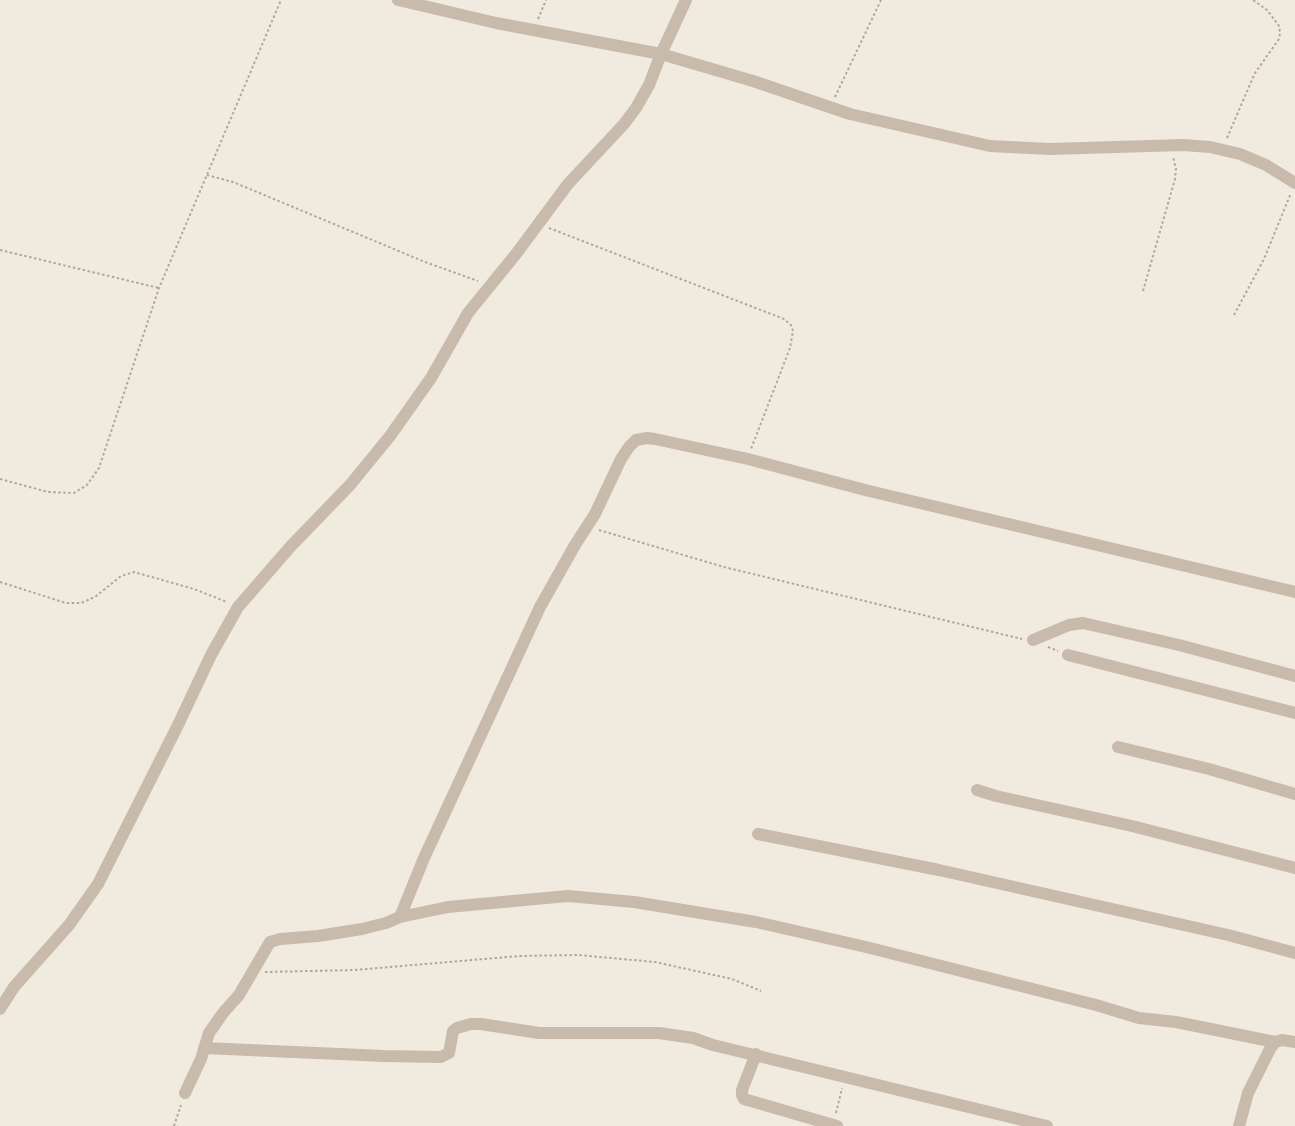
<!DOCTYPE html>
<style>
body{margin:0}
canvas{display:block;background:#f1eadf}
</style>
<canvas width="1295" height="1126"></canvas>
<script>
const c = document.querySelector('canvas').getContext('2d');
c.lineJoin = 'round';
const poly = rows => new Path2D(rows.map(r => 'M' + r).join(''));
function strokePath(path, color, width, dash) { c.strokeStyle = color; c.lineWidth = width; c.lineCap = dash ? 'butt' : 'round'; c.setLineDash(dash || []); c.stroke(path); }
strokePath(poly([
 [538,19,546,0],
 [835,97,881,0],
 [1227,138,1255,73,1279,39,1280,33,1279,26,1267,10,1253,0],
 [207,175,233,182,425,262,478,281],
 [549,228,784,319,791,325,793,331,790,348,751,449],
 [0,250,159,288],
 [1143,291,1175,179,1176,169,1173,157],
 [1234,315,1264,259,1291,193],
 [0,479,48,492,74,493,87,485,99,468,159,288,281,0],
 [599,530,724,567,1022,639],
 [0,582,66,603,81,603,95,597,121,576,134,572,194,589,227,602],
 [1048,647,1058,651],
 [265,972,355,970,519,956,578,955,655,962,732,979,761,991],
 [836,1113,842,1088],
 [174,1126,181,1105]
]), '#b4a696', 2, [2.5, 2.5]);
strokePath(poly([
 [398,0,496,23,661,54,753,81,850,114,990,146,1050,149,1183,145,1210,147,1240,154,1266,165,1295,183],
 [1033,640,1069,625,1083,623,1179,645,1295,676],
 [1068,655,1295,713],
 [1118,747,1209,769,1295,794],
 [977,790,996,796,1132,826,1295,868],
 [758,834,939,870,1228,935,1295,953],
 [400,917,448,907,568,896,634,902,756,922,866,947,1096,1005,1139,1018,1176,1022,1275,1042],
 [0,1009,14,987,69,925,98,884,178,725,211,655,238,607,291,546,350,485,390,436,431,378,468,313,516,254,568,184,624,124,636,108,649,85,661,54,686,0],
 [204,1048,384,1056,441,1057,449,1053,453,1031,457,1028,471,1024,481,1024,539,1033,659,1033,693,1038,713,1045,1047,1126],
 [756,1054,742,1090,742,1095,744,1099,837,1126],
 [185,1093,201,1059,209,1033,223,1013,239,995,270,942,280,939,318,936,362,929,386,923,400,917,424,858,540,607,575,545,595,514,621,459,629,447,636,440,647,438,655,439,748,459,865,490,1295,592],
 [1239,1126,1248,1093,1270,1049,1275,1042,1282,1040,1295,1042]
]), '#c8bbac', 12);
</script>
